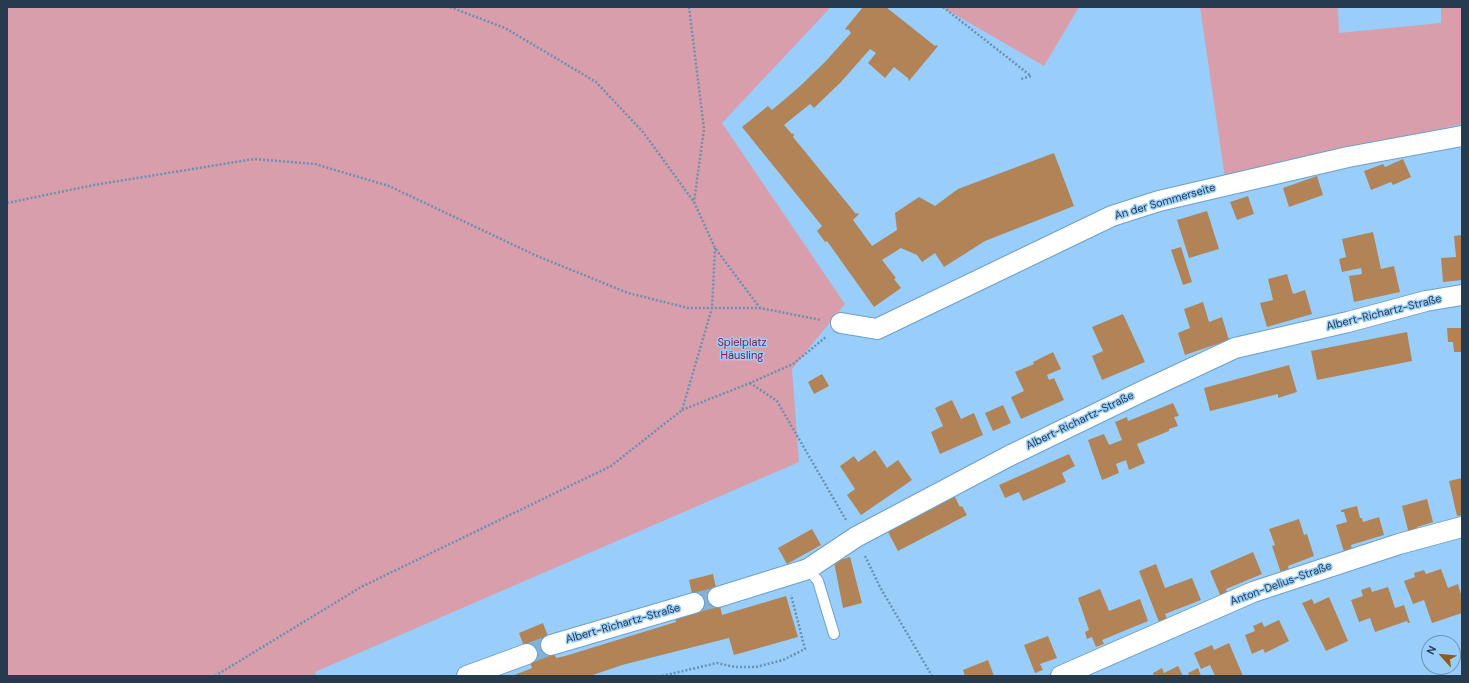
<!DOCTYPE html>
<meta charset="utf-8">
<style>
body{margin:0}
#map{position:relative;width:1469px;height:683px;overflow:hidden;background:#9acefa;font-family:"DM Sans",sans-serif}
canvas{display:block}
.frame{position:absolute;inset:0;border:8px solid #263b4d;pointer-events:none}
.north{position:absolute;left:1421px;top:635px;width:40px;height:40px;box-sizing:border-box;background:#9acefa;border:1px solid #6c93b5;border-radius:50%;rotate:297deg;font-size:11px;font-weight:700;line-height:16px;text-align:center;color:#263b4d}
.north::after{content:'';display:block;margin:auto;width:14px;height:18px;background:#945b17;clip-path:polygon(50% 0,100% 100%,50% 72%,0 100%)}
</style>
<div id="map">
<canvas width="1469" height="683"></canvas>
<div class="frame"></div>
<div class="north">N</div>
</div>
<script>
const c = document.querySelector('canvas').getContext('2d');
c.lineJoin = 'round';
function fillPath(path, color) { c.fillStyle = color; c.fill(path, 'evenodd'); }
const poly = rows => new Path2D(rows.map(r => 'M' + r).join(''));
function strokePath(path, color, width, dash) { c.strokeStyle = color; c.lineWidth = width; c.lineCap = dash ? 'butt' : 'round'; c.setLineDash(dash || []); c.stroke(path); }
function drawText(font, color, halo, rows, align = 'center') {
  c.font = font + ' "DM Sans",sans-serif'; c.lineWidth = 3; c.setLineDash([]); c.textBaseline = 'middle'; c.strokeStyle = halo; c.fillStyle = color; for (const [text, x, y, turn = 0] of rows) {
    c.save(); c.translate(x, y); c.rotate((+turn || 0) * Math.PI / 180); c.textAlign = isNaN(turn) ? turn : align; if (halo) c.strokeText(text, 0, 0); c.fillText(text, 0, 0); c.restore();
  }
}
fillPath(poly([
 [7,7,831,7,722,123,845,304,792,369,799,462,315,672,317,676,7,676],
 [942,7,1079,7,1044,66],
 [1200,7,1338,7,1339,33,1441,23,1441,7,1462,7,1462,124,1257,169,1225,178]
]), '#d99eab');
fillPath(poly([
 [863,7,886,7,935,46,936,45,938,46,909,81,908,80,909,79,894,67,885,78,868,63,876,53,870,49,841,82,814,108,810,104,784,125,792,134,793,133,794,135,793,137,856,214,857,213,859,214,853,220,872,246,897,230,895,213,919,197,935,206,958,189,1054,153,1074,206,985,241,944,267,935,253,922,262,917,255,901,248,882,260,896,278,894,279,901,288,874,307,827,241,825,242,817,231,822,226,742,127,768,106,772,110,798,88,825,62,851,33,848,29,847,30,845,29],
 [1403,159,1411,177,1393,185,1391,182,1371,190,1364,171,1383,164,1385,167],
 [1317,176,1323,195,1289,207,1283,188],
 [1248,196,1254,214,1237,220,1230,202],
 [1207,211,1219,249,1189,258,1177,220],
 [1373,232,1381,269,1394,266,1400,292,1354,302,1349,276,1362,274,1361,268,1342,272,1339,259,1346,257,1342,239],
 [1462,235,1462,280,1443,282,1441,258,1456,257,1454,236],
 [1181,247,1192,282,1183,285,1171,250],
 [1287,274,1293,294,1305,290,1312,314,1267,327,1260,303,1273,300,1268,279],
 [1203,302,1209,322,1222,317,1229,340,1185,355,1178,333,1190,328,1184,309],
 [1123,314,1145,362,1102,380,1092,356,1103,351,1092,327],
 [1447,328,1462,328,1462,352,1454,352,1453,342,1448,342],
 [1407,332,1412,361,1317,380,1311,351],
 [1053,352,1061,369,1047,375,1049,380,1054,378,1064,400,1021,419,1011,397,1024,391,1015,372,1034,364,1033,362],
 [1289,365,1297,392,1278,398,1278,394,1210,411,1204,388],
 [822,374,829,386,814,394,808,382],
 [952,400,961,419,974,413,983,435,940,454,931,432,943,426,935,408],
 [1173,403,1179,416,1174,417,1178,426,1169,429,1169,431,1137,444,1145,463,1129,470,1126,460,1116,464,1119,473,1102,480,1088,440,1104,434,1109,445,1122,440,1115,422,1127,417,1128,421],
 [1003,405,1011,423,993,431,985,413],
 [875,450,887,468,898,460,912,480,861,515,847,495,855,489,840,466,854,456,858,462],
 [1069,454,1075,466,1062,473,1066,482,1023,501,1019,492,1005,498,999,485],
 [1462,478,1462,515,1457,516,1449,481],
 [954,495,960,507,962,506,967,515,898,551,887,530],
 [1427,499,1433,522,1417,527,1418,532,1409,534,1402,506],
 [1357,506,1360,518,1362,518,1363,522,1379,517,1384,535,1351,545,1352,550,1344,552,1336,525,1347,522,1344,512,1341,512,1341,510],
 [1299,519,1304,535,1307,534,1314,556,1288,566,1289,570,1281,573,1272,546,1275,545,1269,529],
 [812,529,821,545,787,564,778,548],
 [1253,552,1262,574,1226,589,1228,594,1221,597,1210,571],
 [850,557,862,603,843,608,834,562],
 [1156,564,1165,588,1192,578,1201,600,1165,614,1167,619,1159,622,1139,571],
 [1441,569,1448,588,1458,584,1462,598,1462,613,1432,623,1424,600,1413,604,1404,581,1415,577,1414,573,1424,570,1426,574],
 [713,574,722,615,786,596,798,637,734,655,729,638,622,665,590,676,512,676,532,668,519,633,543,623,556,658,565,656,676,622,674,614,695,607,689,580],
 [1370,587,1372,592,1388,587,1395,608,1404,605,1410,623,1408,623,1407,621,1375,632,1370,618,1359,622,1351,600,1363,596,1361,590],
 [1100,589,1109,611,1140,599,1148,621,1102,640,1104,644,1096,647,1092,637,1087,639,1085,632,1089,630,1078,598],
 [1329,597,1348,641,1326,651,1302,603,1312,599,1314,604],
 [1279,620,1289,641,1265,653,1263,649,1252,654,1245,635,1255,631,1253,626,1262,622,1264,627],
 [1048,636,1057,658,1040,664,1043,670,1035,673,1024,645],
 [1229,643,1243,676,1215,676,1210,665,1201,669,1194,653,1212,645,1214,650],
 [988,660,994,676,965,676,963,670],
 [1178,666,1183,676,1154,676,1153,673,1162,668,1164,673],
 [1198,668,1201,676,1190,676,1188,673]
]), '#b18356');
strokePath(poly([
 [694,603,718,597],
 [527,654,551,645]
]), '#83b1d7', 20, [20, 10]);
const lane = poly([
 [808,569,818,581,834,634]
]);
const street = poly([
 [841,323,877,329,1112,216,1159,201,1348,157,1462,136],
 [718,597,808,569,856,537,1009,456,1143,391,1235,348,1348,322,1426,301,1462,295],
 [551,645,694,603],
 [467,676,527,654],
 [1061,676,1253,592,1399,544,1462,527]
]);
strokePath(lane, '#6d9fca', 12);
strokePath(street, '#6d9fca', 22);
strokePath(poly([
 [450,7,505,28,596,82,643,132,694,202,715,248,760,308],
 [689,7,704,129,694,202],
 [943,7,1031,76,1021,79],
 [7,203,94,185,254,159,315,164,389,186,537,256,628,293,688,308,760,308,821,320],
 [750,383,777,401,846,520],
 [682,410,750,383,793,364,826,337],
 [865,556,880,587,932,676],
 [215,676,361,587,611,466,682,410,712,308,715,248],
 [662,676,717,663,735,667,756,667,783,660,805,649,791,595]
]), '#6a91b2', 2.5, [2, 2]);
strokePath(lane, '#fff', 10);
strokePath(street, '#fff', 20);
drawText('11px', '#263b4d', '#9acefa', [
 ["An der Sommerseite",1165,202,-16],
 ["Albert-Richartz-Straße",1384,313,-14],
 ["Albert-Richartz-Straße",1080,421,-26],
 ["Anton-Delius-Straße",1281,584,-20],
 ["Albert-Richartz-Straße",623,624,-16]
]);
drawText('11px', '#891c43', '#9acefa', [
 ["Spielplatz",742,343],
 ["Häusling",742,356]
]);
</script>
